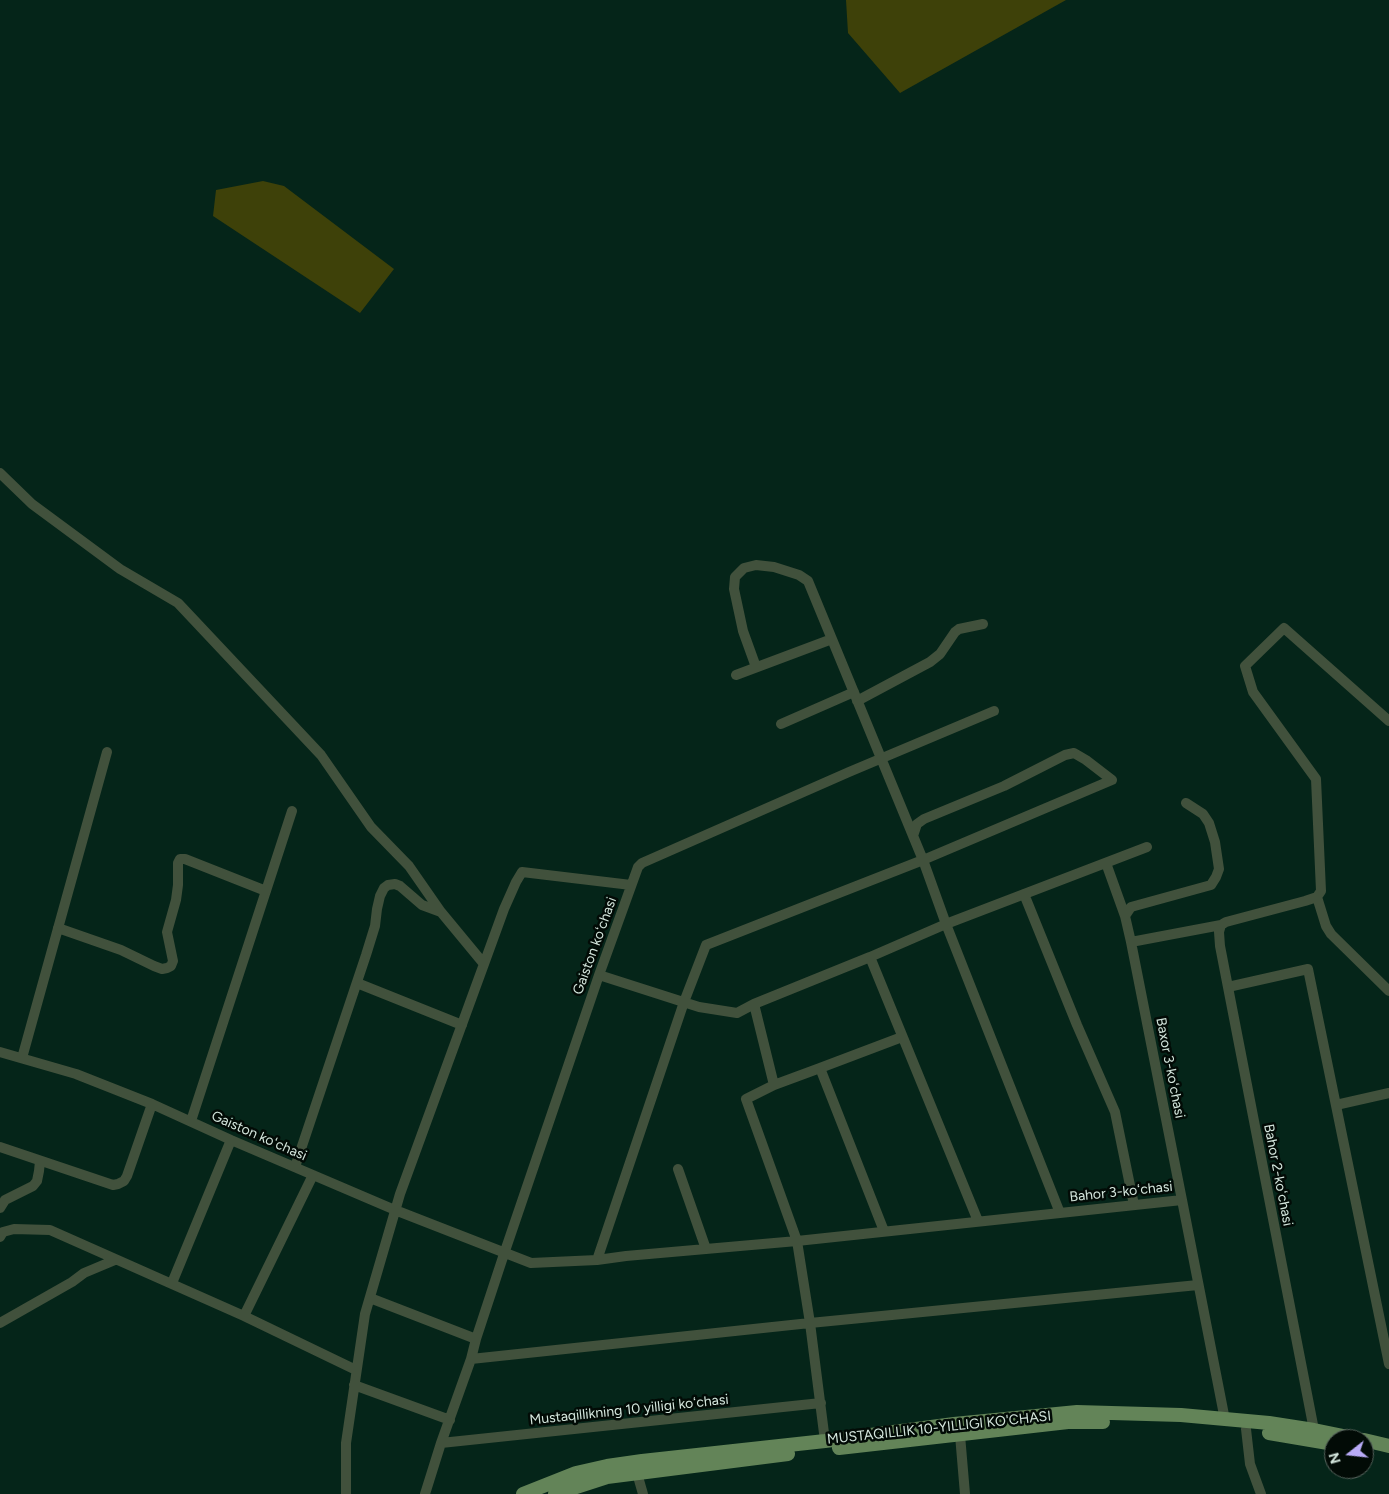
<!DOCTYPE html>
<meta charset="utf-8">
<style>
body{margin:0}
#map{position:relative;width:1389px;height:1494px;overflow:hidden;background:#052519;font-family:Figtree,sans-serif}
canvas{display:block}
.north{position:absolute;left:1324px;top:1429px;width:50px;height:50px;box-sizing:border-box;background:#020b06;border:1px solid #56635c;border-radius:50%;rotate:254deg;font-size:14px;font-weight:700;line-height:20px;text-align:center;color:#d4e6dd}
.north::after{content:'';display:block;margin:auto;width:18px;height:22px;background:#b9abf7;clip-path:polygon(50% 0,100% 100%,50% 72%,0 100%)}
</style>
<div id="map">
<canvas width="1389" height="1494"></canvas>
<div class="north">N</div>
</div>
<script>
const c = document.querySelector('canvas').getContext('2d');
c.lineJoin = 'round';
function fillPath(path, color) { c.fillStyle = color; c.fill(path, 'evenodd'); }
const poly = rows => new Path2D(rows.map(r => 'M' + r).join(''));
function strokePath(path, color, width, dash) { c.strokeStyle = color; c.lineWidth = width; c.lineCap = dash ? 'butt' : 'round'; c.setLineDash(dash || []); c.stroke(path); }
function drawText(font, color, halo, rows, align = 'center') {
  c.font = font + ' Figtree,sans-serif'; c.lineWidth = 5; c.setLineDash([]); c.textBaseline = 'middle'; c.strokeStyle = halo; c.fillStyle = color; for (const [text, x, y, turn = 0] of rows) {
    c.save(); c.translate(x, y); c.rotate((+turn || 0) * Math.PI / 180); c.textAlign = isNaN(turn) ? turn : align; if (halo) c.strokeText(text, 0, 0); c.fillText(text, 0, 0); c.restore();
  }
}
fillPath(poly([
 [846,0,1066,0,900,93,848,33],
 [263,181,284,186,394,269,360,313,213,216,216,190]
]), '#3e4109');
strokePath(poly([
 [0,473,32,504,120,569,178,603,321,755,371,827,409,866,441,912,484,964,400,1194,365,1314,346,1443,346,1494],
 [756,667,743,631,734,589,735,577,744,568,756,565,774,567,799,575,808,581,923,860,946,924,1060,1213,1182,1200,1225,1420],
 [736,675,832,639],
 [857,701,930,662,940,654,955,632,959,629,983,624],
 [781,724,854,692],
 [1106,863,1125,916,1131,942,1182,1200],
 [1024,894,1077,1025,1115,1112,1134,1205],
 [1317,897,1326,926,1331,934,1389,991],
 [1125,916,1131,907,1211,885,1216,877,1219,869,1215,842,1209,823,1203,814,1186,803],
 [1221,925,1219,932,1220,946,1314,1430],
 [58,928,121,950,154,966,162,969,167,968,171,966,173,961,167,932,176,900,178,885,178,863,180,859,185,859,266,891],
 [1131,942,1221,925,1226,922,1305,901,1317,897,1321,891,1316,779,1253,692,1245,666,1284,628,1389,721],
 [870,957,978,1221],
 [484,964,504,909,516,882,522,872,631,885],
 [599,975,699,1007,737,1013,754,1004,870,957,946,924,1147,847],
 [357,983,462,1025],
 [1228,987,1308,969,1389,1364],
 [754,1004,774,1085,820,1068],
 [0,1052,76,1074,152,1104,231,1140,395,1210,531,1263,597,1260,626,1256,797,1241,810,1323,825,1441],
 [22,1058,107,752],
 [774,1085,746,1099,797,1241,1060,1213],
 [1336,1105,1389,1093],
 [191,1121,292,811],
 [0,1147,113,1185,118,1184,124,1181,127,1176,152,1104],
 [295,1167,366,955,375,926,377,909,380,896,384,888,388,885,395,884,400,886,422,905,441,912],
 [678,1169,706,1249],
 [0,1208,5,1200,33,1186,37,1181,39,1171,40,1161],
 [884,1231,820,1068,902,1037],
 [0,1237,3,1232,14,1229,50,1230,244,1316,313,1175],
 [597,1260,684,1002,706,945,923,860,1112,780,1086,760,1074,753,1065,755,1004,786,924,819,917,824,913,836],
 [172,1283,231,1140],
 [370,1298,476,1339],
 [244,1316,356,1370],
 [0,1323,72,1282,84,1273,115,1260],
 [471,1359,810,1323,1198,1285],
 [354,1385,450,1420],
 [1246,1429,1250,1464,1261,1494],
 [960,1435,965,1494],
 [441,1443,821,1403],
 [637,1473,643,1494],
 [425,1494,441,1443,471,1359,476,1339,504,1254,599,975,638,867,642,863,849,772,994,711]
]), '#41513c', 10);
strokePath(poly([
 [1269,1433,1334,1444],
 [1364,1440,1389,1446],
 [839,1448,1068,1422,1103,1422],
 [523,1494,576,1473,607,1466,642,1461,825,1441,954,1424,1077,1412,1181,1415,1269,1423,1314,1430,1358,1439],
 [555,1494,607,1477,788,1454]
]), '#638458', 14);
drawText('14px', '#d4e6dd', '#020b06', [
 ["Gaiston koʻchasi",595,946,-70],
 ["Baxor 3-koʻchasi",1170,1068,79],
 ["Gaiston koʻchasi",259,1136,24],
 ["Bahor 2-koʻchasi",1278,1175,79],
 ["Bahor 3-koʻchasi",1121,1192,-6],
 ["Mustaqillikning 10 yilligi koʻchasi",629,1410,-6],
 ["MUSTAQILLIK 10-YILLIGI KO'CHASI",939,1428,-6]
]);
</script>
